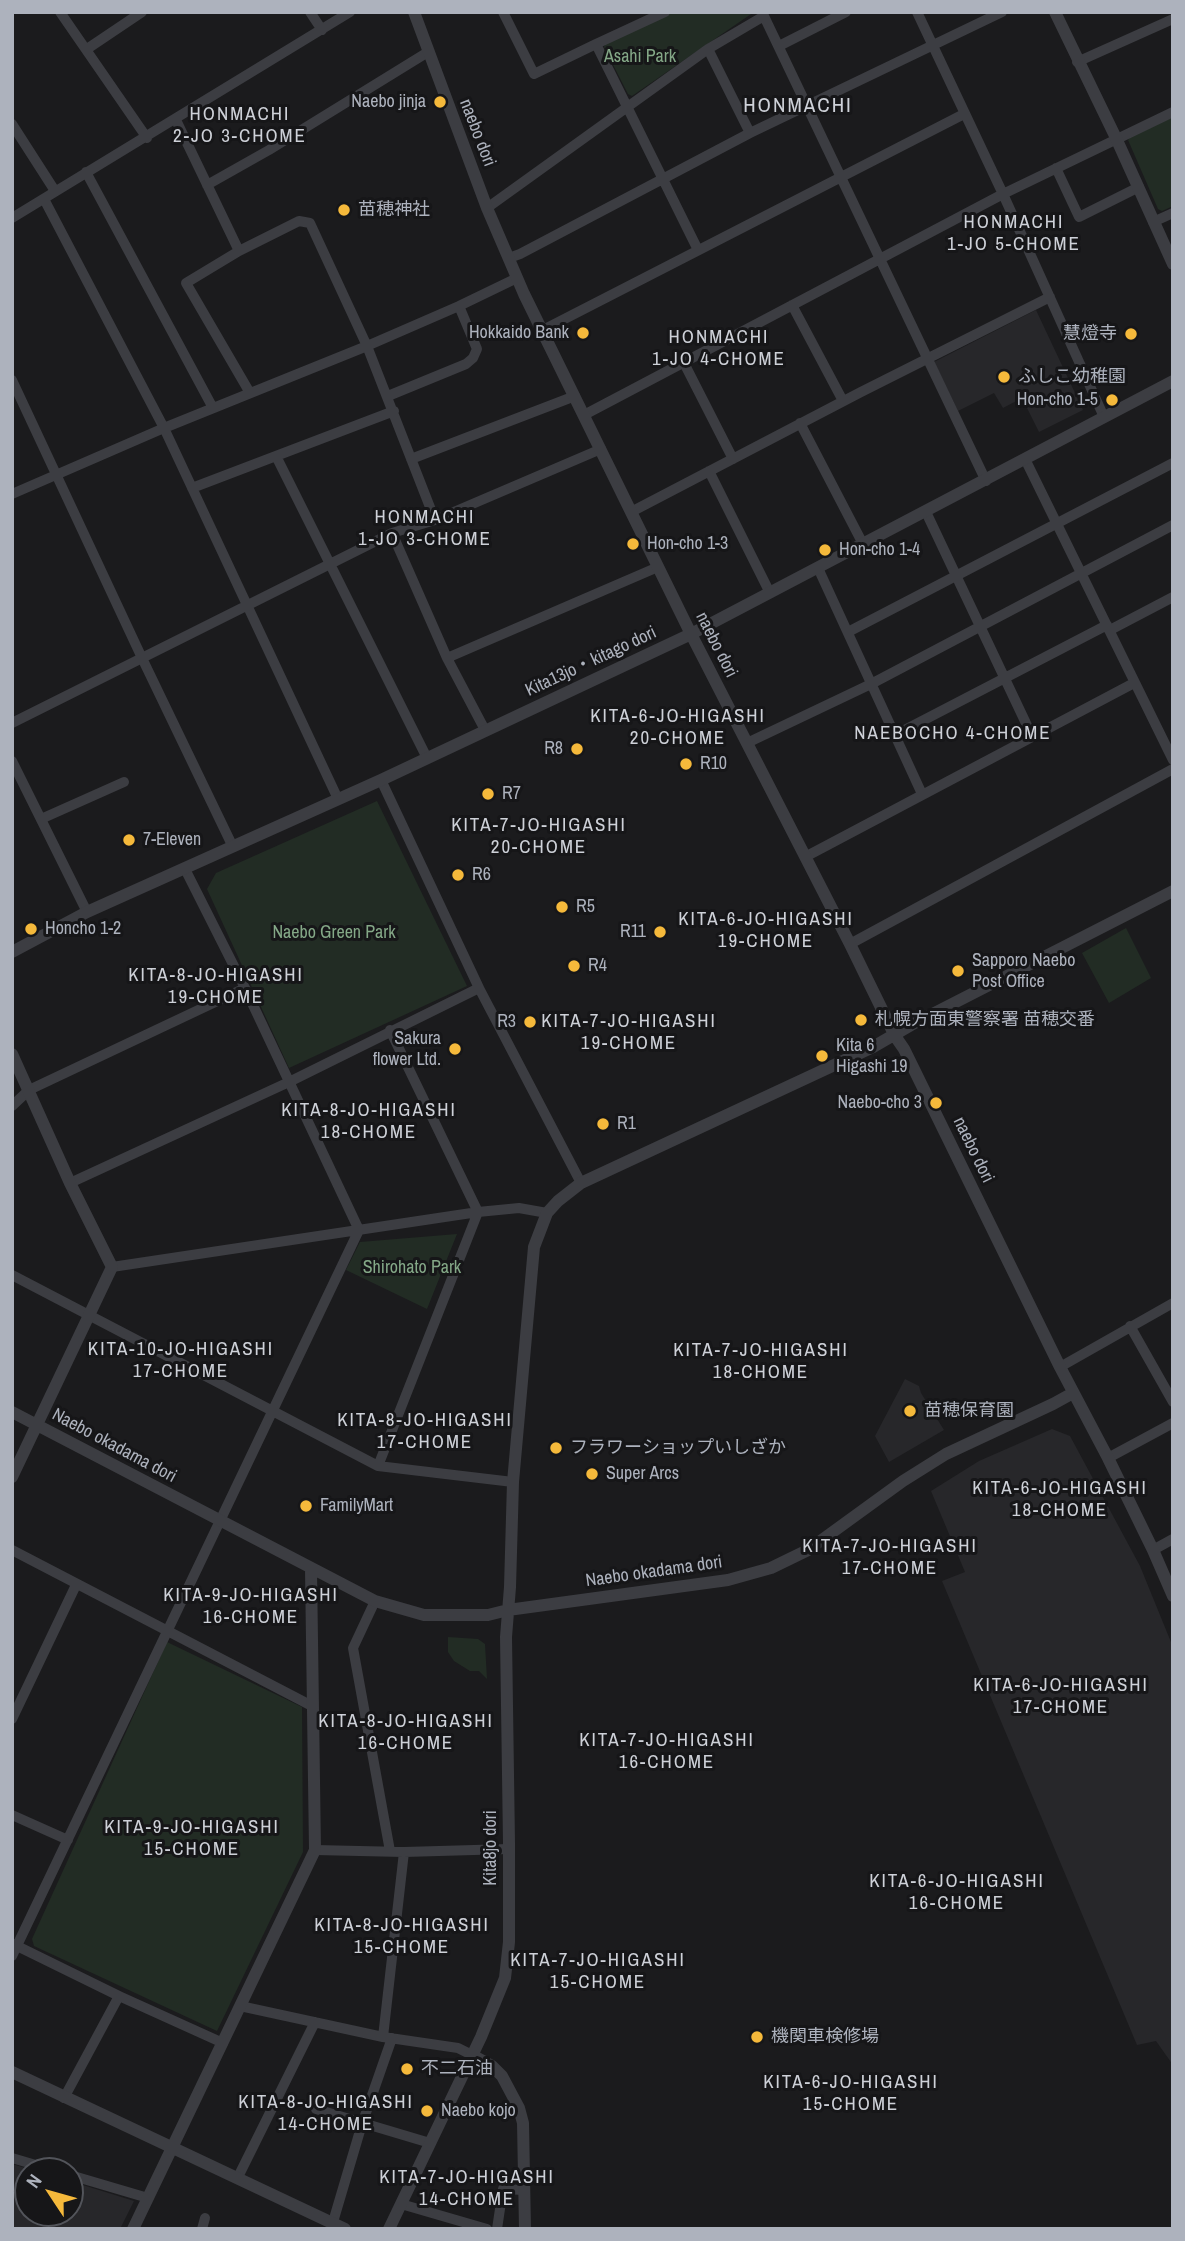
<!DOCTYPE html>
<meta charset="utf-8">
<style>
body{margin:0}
#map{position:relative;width:1185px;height:2241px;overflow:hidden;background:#1b1b1d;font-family:"Archivo Narrow",sans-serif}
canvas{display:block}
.frame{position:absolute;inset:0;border:14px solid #adb2bd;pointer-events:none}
.north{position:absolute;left:14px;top:2157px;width:70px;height:70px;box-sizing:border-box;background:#161618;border:2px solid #52545a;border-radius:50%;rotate:306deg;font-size:19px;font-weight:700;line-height:28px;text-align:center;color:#adb2bd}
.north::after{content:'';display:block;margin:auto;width:24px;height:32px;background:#f5b93b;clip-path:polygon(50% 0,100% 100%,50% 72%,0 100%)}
</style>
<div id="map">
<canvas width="1185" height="2241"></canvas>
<div class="frame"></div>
<div class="north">N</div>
</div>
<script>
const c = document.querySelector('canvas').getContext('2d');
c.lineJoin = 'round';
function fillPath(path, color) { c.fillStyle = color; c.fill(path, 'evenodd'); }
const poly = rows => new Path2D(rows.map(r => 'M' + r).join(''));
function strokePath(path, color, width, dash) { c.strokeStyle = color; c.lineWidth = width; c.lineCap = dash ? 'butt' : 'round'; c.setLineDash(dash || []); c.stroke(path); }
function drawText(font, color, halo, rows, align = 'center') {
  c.font = font + ' "Archivo Narrow","Noto Sans JP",sans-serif'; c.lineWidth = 6; c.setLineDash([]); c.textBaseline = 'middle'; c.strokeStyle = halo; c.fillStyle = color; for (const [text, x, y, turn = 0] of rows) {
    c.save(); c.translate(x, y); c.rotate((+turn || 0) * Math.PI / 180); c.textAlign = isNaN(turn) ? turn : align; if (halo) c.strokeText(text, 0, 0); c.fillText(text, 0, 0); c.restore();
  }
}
fillPath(poly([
 [1036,310,1083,410,1039,432,1022,398,1003,408,994,393,958,411,934,362],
 [905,1379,919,1386,921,1393,944,1430,889,1462,875,1436],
 [1052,1429,1070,1436,1140,1566,1173,1647,1173,2065,1156,2041,1137,2045,942,1581,965,1572,931,1491,979,1461],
 [12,2164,36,2171,28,2171,28,2213,70,2213,70,2181,134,2201,120,2229,12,2229]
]), '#27272a');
fillPath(poly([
 [672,12,754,12,632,96,628,94,604,47,606,43],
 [1173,117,1173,206,1162,211,1158,209,1128,140,1131,135],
 [377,801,467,986,289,1068,207,889,216,873],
 [1126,928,1151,978,1109,1003,1082,953],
 [457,1234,427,1309,346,1270,360,1242],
 [448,1637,478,1639,485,1644,487,1679,479,1671,470,1671,454,1661,448,1652],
 [167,1642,302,1707,303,1852,217,2031,34,1946,32,1939]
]), '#222c24');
strokePath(poly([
 [60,12,147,138],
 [310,12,322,30],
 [503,12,534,74,596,44,698,250],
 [762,12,986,481],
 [917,12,1003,194,1104,417],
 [596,44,665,12],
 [779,46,846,12],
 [87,49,142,12],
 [708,49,750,133],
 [1077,62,1173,19],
 [176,120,239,251,299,221,310,223,367,346,435,520],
 [12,124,55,191],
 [1056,168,1079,217,1139,187],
 [86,172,213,408],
 [207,185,269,150,428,52],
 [44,199,164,428,338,799],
 [487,208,708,49,764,16],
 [12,218,350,12],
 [1153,222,1173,213],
 [239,251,186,283,250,393],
 [509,258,520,254,750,133,1002,12],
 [792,305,843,401],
 [543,330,964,114],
 [683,361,733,459],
 [12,380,142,658,233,847],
 [388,396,466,364,473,358,477,349,459,306],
 [584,415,1003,194,1173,112],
 [800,423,863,544],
 [276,456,427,758],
 [411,459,575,396],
 [1025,459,1173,760],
 [709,471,770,593],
 [192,488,394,411],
 [12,494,164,428,367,346,459,306,517,278],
 [631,512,861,392,1050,297],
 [926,512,1032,736],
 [392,533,447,658,485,730],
 [818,568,922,794],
 [1110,630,1173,597],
 [848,632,1173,463],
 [447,658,658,567],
 [12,723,392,533,435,520,601,449],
 [895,735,1107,625],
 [747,743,871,684,1173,525],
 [12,761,87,912],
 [41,819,124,782],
 [805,857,1134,683],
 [850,944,1173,769],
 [479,988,581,1183],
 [12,1106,29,1090,245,988],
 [70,1183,289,1082,479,988,381,780],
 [112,1267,478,1212,519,1208,547,1213],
 [12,1275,378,1466,513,1482],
 [1130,1326,1173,1402],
 [1060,1367,1173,1303],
 [1108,1458,1173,1423],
 [378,1466,478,1212,390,1030],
 [12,1550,312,1706],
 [1153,1550,1173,1539],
 [375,1601,353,1648,390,1851],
 [12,1719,76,1585],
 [12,1815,68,1840],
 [315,1850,404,1852,509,1849],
 [13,1944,119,1996,223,2043],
 [12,1956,359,1230,245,988,185,869],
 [240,2006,383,2037,458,2048,472,2055],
 [383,2037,404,1852],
 [64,2098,119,1996],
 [316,2109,430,2143],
 [12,2158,56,2171],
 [70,2175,148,2198],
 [238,2177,315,2022],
 [401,2204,487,2229],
 [333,2222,362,2124,392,2038],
 [202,2229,205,2218],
 [497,2229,503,2189,524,2190]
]), '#3c3d42', 10);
strokePath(poly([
 [414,12,487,208,524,294,691,634,850,944,895,1036,904,1049,1060,1367,1108,1458,1153,1550,1173,1596],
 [1055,12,1116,138,1173,264],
 [12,952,87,912,381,780,691,634,1173,381],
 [12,1054,70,1183,112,1267,12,1477],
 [12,1412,375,1601,424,1615,488,1615,508,1610,728,1580,771,1568,808,1550,903,1481,946,1454,1053,1404,1073,1393],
 [472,2055,492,2066,502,2076,519,2108,523,2123,525,2229],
 [12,2072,345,2229],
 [133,2229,315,1850,311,1570],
 [389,2229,481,2037,505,1978,509,1942,509,1843,506,1637,510,1587,513,1482,534,1247,547,1213,558,1201,581,1183,873,1047,911,1025,1173,891]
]), '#3c3d42', 12);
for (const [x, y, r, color] of [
 [440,102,7,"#f5b93b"],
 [344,210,7,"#f5b93b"],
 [583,333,7,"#f5b93b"],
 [1131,334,7,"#f5b93b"],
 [1004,377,7,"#f5b93b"],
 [1112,400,7,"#f5b93b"],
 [633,544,7,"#f5b93b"],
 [825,550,7,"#f5b93b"],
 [577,749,7,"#f5b93b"],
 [686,764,7,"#f5b93b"],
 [488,794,7,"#f5b93b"],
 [129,840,7,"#f5b93b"],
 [458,875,7,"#f5b93b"],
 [562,907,7,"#f5b93b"],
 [31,929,7,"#f5b93b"],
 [660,932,7,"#f5b93b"],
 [574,966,7,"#f5b93b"],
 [958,971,7,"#f5b93b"],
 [861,1020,7,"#f5b93b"],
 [530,1022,7,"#f5b93b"],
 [455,1049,7,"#f5b93b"],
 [822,1056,7,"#f5b93b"],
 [936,1103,7,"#f5b93b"],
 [603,1124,7,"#f5b93b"],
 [910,1411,7,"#f5b93b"],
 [556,1448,7,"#f5b93b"],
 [592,1474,7,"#f5b93b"],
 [306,1506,7,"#f5b93b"],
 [757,2037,7,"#f5b93b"],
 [407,2069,7,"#f5b93b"],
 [427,2111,7,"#f5b93b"]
]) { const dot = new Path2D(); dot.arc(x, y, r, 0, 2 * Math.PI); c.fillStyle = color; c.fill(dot); strokePath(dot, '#161618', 2.5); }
drawText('18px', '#84a887', '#161618', [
 ["Asahi Park",640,57],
 ["Naebo Green Park",334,933],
 ["Shirohato Park",412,1268]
]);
drawText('18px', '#adb2bd', '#161618', [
 ["Naebo jinja",426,102,"right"],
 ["苗穂神社",358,210],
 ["Hokkaido Bank",569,333,"right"],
 ["慧燈寺",1117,334,"right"],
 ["ふしこ幼稚園",1018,377],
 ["Hon-cho 1-5",1098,400,"right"],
 ["Hon-cho 1-3",647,544],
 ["Hon-cho 1-4",839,550],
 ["R8",563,749,"right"],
 ["R10",700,764],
 ["R7",502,794],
 ["7-Eleven",143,840],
 ["R6",472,875],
 ["R5",576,907],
 ["Honcho 1-2",45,929],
 ["R11",646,932,"right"],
 ["Sapporo Naebo",972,961],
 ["Post Office",972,982],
 ["R4",588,966],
 ["札幌方面東警察署 苗穂交番",875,1020],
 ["R3",516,1022,"right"],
 ["Sakura",441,1039,"right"],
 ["flower Ltd.",441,1060,"right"],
 ["Kita 6",836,1046],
 ["Higashi 19",836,1067],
 ["Naebo-cho 3",922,1103,"right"],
 ["R1",617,1124],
 ["苗穂保育園",924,1411],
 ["フラワーショップいしざか",570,1448],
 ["Super Arcs",606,1474],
 ["FamilyMart",320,1506],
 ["機関車検修場",771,2037],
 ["不二石油",421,2069],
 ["Naebo kojo",441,2111]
], 'left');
drawText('18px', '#adb2bd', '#161618', [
 ["naebo dori",477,133,69],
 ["naebo dori",716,645,63],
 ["Kita13jo・kitago dori",591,662,-25],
 ["naebo dori",973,1150,64],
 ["Naebo okadama dori",114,1446,28],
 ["Naebo okadama dori",654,1572,-8],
 ["Kita8jo dori",491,1848,-90]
]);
c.letterSpacing = '2px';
drawText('19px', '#ced1d8', '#161618', [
 ["HONMACHI",240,115],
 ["2-JO 3-CHOME",240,137],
 ["HONMACHI",1014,223],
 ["1-JO 5-CHOME",1014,245],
 ["HONMACHI",719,338],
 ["1-JO 4-CHOME",719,360],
 ["HONMACHI",425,518],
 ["1-JO 3-CHOME",425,540],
 ["KITA-6-JO-HIGASHI",678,717],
 ["20-CHOME",678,739],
 ["NAEBOCHO 4-CHOME",953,734],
 ["KITA-7-JO-HIGASHI",539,826],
 ["20-CHOME",539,848],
 ["KITA-6-JO-HIGASHI",766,920],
 ["19-CHOME",766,942],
 ["KITA-8-JO-HIGASHI",216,976],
 ["19-CHOME",216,998],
 ["KITA-7-JO-HIGASHI",629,1022],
 ["19-CHOME",629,1044],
 ["KITA-8-JO-HIGASHI",369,1111],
 ["18-CHOME",369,1133],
 ["KITA-10-JO-HIGASHI",181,1350],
 ["17-CHOME",181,1372],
 ["KITA-7-JO-HIGASHI",761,1351],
 ["18-CHOME",761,1373],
 ["KITA-8-JO-HIGASHI",425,1421],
 ["17-CHOME",425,1443],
 ["KITA-6-JO-HIGASHI",1060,1489],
 ["18-CHOME",1060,1511],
 ["KITA-7-JO-HIGASHI",890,1547],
 ["17-CHOME",890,1569],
 ["KITA-9-JO-HIGASHI",251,1596],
 ["16-CHOME",251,1618],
 ["KITA-6-JO-HIGASHI",1061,1686],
 ["17-CHOME",1061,1708],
 ["KITA-8-JO-HIGASHI",406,1722],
 ["16-CHOME",406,1744],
 ["KITA-7-JO-HIGASHI",667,1741],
 ["16-CHOME",667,1763],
 ["KITA-9-JO-HIGASHI",192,1828],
 ["15-CHOME",192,1850],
 ["KITA-6-JO-HIGASHI",957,1882],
 ["16-CHOME",957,1904],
 ["KITA-8-JO-HIGASHI",402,1926],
 ["15-CHOME",402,1948],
 ["KITA-7-JO-HIGASHI",598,1961],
 ["15-CHOME",598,1983],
 ["KITA-6-JO-HIGASHI",851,2083],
 ["15-CHOME",851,2105],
 ["KITA-8-JO-HIGASHI",326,2103],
 ["14-CHOME",326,2125],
 ["KITA-7-JO-HIGASHI",467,2178],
 ["14-CHOME",467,2200]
]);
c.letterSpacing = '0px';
c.letterSpacing = '2px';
drawText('21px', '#ced1d8', '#161618', [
 ["HONMACHI",798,106]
]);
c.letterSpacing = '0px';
</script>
